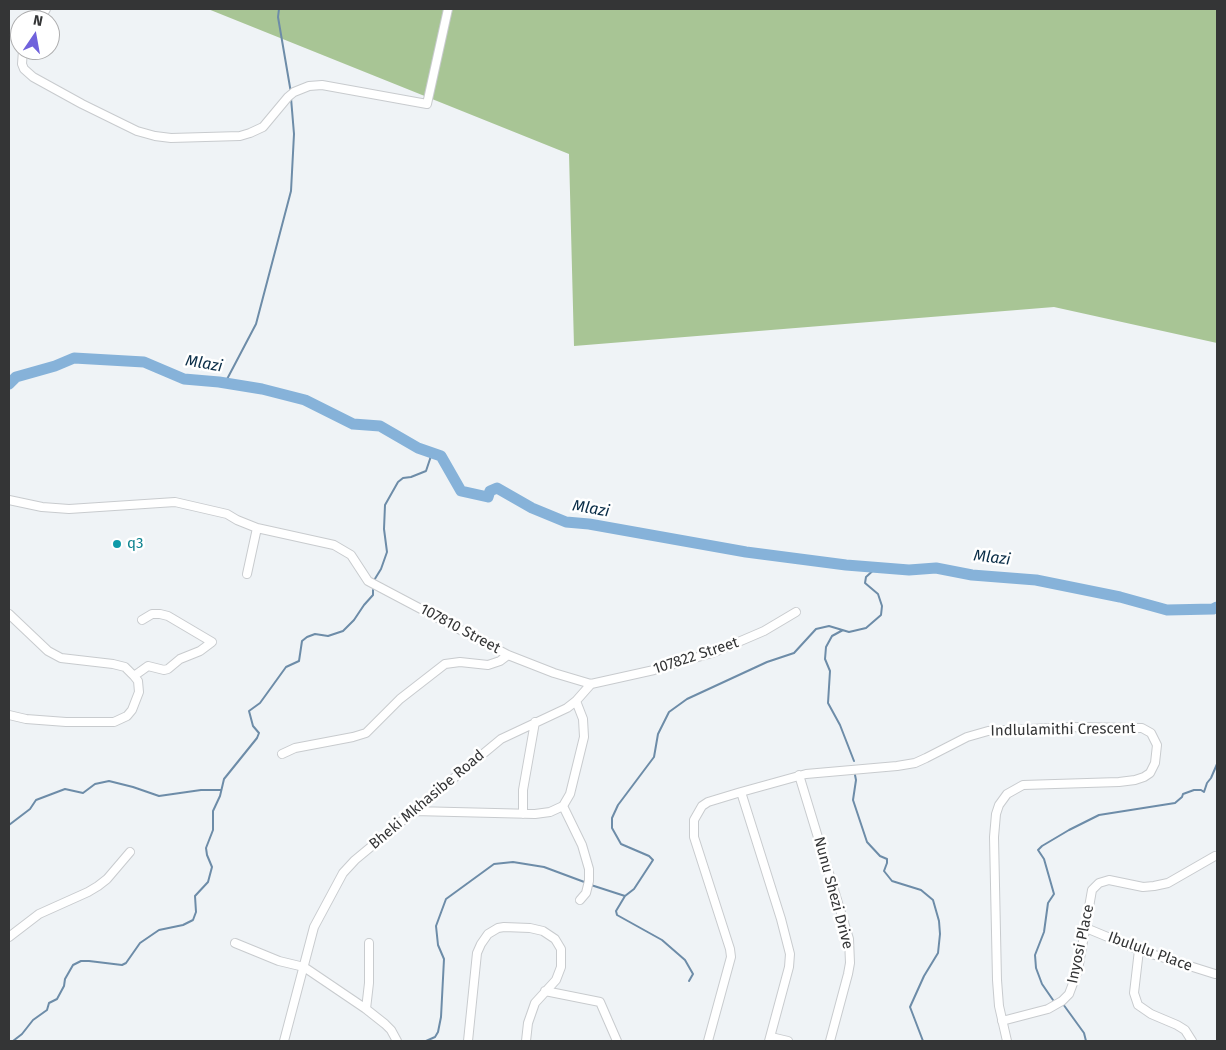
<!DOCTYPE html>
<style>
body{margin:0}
#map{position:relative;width:1226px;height:1050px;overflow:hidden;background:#eff3f6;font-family:"Fira Sans",sans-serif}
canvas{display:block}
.frame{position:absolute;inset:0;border:10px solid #343536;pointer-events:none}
.north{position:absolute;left:10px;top:10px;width:50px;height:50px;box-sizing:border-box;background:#fff;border:1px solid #aeaeaf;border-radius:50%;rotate:12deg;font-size:14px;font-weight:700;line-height:20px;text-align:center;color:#343536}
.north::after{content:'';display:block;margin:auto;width:18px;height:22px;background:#7062dc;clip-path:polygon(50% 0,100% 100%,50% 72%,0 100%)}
</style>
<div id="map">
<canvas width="1226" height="1050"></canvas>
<div class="frame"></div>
<div class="north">N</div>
</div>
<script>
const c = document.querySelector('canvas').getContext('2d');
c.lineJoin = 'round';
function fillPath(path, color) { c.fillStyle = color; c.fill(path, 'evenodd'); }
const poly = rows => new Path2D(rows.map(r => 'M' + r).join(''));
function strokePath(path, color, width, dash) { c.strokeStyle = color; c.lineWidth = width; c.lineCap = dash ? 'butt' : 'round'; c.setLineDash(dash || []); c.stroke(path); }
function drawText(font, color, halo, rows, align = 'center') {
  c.font = font + ' "Fira Sans",sans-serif'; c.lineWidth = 5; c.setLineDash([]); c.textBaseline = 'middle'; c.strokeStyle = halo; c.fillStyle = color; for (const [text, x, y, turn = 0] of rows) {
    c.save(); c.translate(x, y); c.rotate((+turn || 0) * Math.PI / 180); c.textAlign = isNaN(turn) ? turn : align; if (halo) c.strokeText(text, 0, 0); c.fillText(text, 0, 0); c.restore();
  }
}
fillPath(poly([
 [208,9,1217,9,1217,343,1054,307,574,346,569,154]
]), '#a8c595');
strokePath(poly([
 [279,9,278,17,291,93],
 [225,383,256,324,291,191,294,134,291,98],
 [373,582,381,569,387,552,384,529,385,505,398,482,403,478,411,477,426,471,432,453],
 [843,630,832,636,826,647,825,659,830,671,828,703,840,725,854,761],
 [855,775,856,780,853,800,867,842,880,856,887,859,887,863,884,871,892,881,921,890,933,900,939,921,940,934,938,953,924,976,910,1007,923,1041],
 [9,825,30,809,36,800,65,789,83,793,95,784,109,781,133,787,159,796,201,790,221,790],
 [591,885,625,896,634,889,653,860,649,856,621,844,612,828,612,818,618,805,654,757,658,734,669,712,687,699,767,662,794,653,816,629,829,626,849,632,866,628,881,615,882,606,878,594,865,583,866,577,877,567],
 [625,896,616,911,617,915,662,940,685,960,693,974,689,981],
 [1053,1000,1042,984,1036,968,1035,955,1044,932,1048,903,1054,894,1044,859,1038,850,1042,846,1069,830,1099,815,1175,803,1182,797,1183,794,1194,790,1201,790,1204,792,1207,783,1211,778,1217,764],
 [1063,1004,1084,1033,1086,1041],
 [13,1041,22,1034,33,1020,47,1010,49,1003,57,999,64,986,65,979,73,965,81,961,89,961,122,965,126,963,140,943,159,930,183,925,193,920,196,912,195,896,208,882,212,867,207,855,206,848,213,830,213,811,220,796,224,779,257,738,259,733,253,726,249,711,260,703,286,667,299,661,302,641,307,637,315,634,328,636,343,631,354,620,364,605,373,595,373,590],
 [426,1041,435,1037,438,1032,441,1017,444,959,438,945,436,926,446,899,494,864,513,862,544,867,587,883]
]), '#6d8ca8', 2);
strokePath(poly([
 [9,384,16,377,55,366,74,358,144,362,184,379,219,382,262,389,305,400,353,424,380,426,418,448,441,456,461,491,488,497,490,491,497,488,532,508,566,522,589,524,746,552,846,565,909,570,936,568,972,575,1036,580,1120,597,1167,610,1213,609,1217,607]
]), '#86b2d9', 11);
const minor = poly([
 [40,20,46,9],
 [23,50,22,64,24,69,33,77,82,104,137,131,155,136,171,138,240,136,250,133,263,127,288,97,294,92,309,86,322,85,427,104,448,9],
 [9,500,42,507,69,509,175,502,227,514,237,520,257,528,334,545,351,555,368,581,508,655,554,673,591,684,654,670,715,652,764,631,796,612],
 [247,574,257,528],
 [9,614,48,651,61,658,113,664,125,667,134,676,138,681,139,692,132,710,127,716,114,722,66,722,26,719,9,715],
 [134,676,148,666,164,670,168,669,180,659,200,651,212,642,168,616,160,614,152,614,142,620],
 [282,754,295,748,353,737,366,733,400,699,445,664,460,662,488,665,500,661,508,655],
 [799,775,849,939,850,963,848,974,830,1041],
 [741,792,781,919,790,954,789,967,769,1041],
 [563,806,570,794,584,737,583,719,576,701],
 [563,806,582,845,589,869,589,881,586,893,580,900],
 [414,811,535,814,550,812,563,806],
 [523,814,523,790,535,722],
 [1086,928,1139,950,1215,974],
 [9,937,39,914,88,892,98,886,107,879,130,852],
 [235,943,279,961,304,967,366,1009,385,1024,391,1030,397,1041],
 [1139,950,1134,993,1138,1005,1151,1014,1177,1025,1185,1030,1192,1041],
 [545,991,600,1002,617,1041],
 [366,1009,369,983,369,943],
 [1002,1021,1048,1009,1062,1001,1069,994,1078,970,1092,890,1099,883,1109,880,1143,887,1154,886,1168,883,1215,856],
 [771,1037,788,1041],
 [284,1041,314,927,343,873,355,860,501,739,567,708,576,701,591,684],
 [468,1041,477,953,481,944,488,934,498,928,504,927,530,928,543,931,555,939,561,949,561,967,556,980,535,1003,528,1023,526,1041],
 [708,1041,731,957,730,949,694,837,694,820,702,806,708,802,741,792,806,774,897,766,915,763,926,758,967,737,988,731,1072,727,1142,728,1151,733,1157,745,1155,763,1150,773,1144,777,1135,780,1119,782,1023,785,1007,794,999,805,996,814,994,837,997,980,999,1006,1007,1041]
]);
strokePath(minor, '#c8cbce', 10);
strokePath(minor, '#fff', 8);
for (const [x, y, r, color] of [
 [117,544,5,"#0f9aa8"]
]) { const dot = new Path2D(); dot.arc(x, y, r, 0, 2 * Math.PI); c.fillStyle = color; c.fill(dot); strokePath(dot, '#fff', 2); }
drawText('15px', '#0d838f', '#fff', [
 ["q3",127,544]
], 'left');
drawText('15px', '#343536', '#fff', [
 ["107810 Street",460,629,28],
 ["107822 Street",696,656,-18],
 ["Indlulamithi Crescent",1063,730,-1],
 ["Bheki Mkhasibe Road",427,800,-40],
 ["Nunu Shezi Drive",833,893,75],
 ["Inyosi Place",1081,944,-78],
 ["Ibululu Place",1150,952,20]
]);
drawText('italic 16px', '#0b2e48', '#fff', [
 ["Mlazi",204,364,10],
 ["Mlazi",591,509,10],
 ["Mlazi",992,558,7]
]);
</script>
